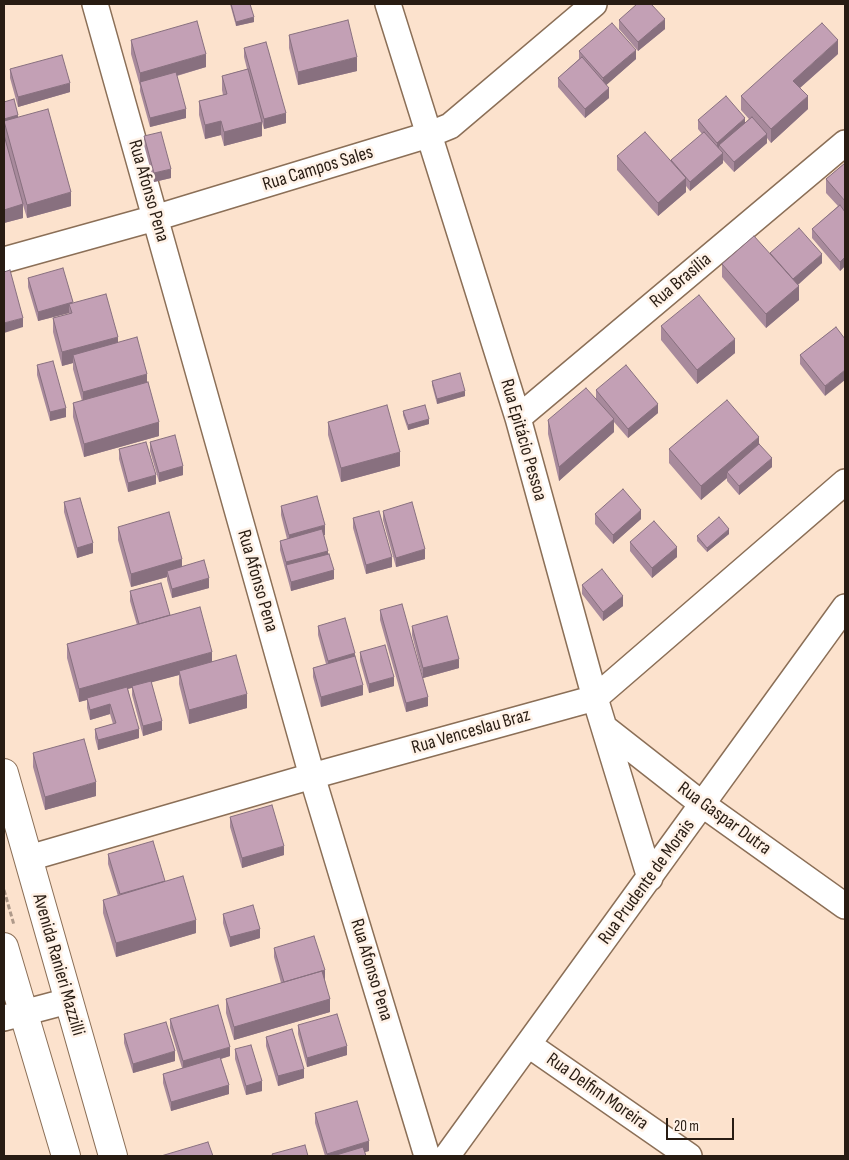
<!DOCTYPE html>
<meta charset="utf-8">
<style>
body{margin:0}
#map{position:relative;width:849px;height:1160px;overflow:hidden;background:#fce2cd;font-family:"Sofia Sans Condensed",sans-serif}
canvas{display:block}
.frame{position:absolute;inset:0;border:5px solid #281c13;pointer-events:none}
.scale{position:absolute;left:666px;top:1118px;width:68px;height:22px;box-sizing:border-box;border:2px solid #281c13;border-top:0;padding-left:6px;font-size:15px;line-height:18px;white-space:nowrap;color:#281c13;-webkit-text-stroke:4px #fff2e7;paint-order:stroke}
</style>
<div id="map">
<canvas width="849" height="1160"></canvas>
<div class="frame"></div>
<div class="scale">20 m</div>
</div>
<script>
const c = document.querySelector('canvas').getContext('2d');
c.lineJoin = 'round';
const poly = rows => new Path2D(rows.map(r => 'M' + r).join(''));
function strokePath(path, color, width, dash) { c.strokeStyle = color; c.lineWidth = width; c.lineCap = dash ? 'butt' : 'round'; c.setLineDash(dash || []); c.stroke(path); }
function fillPath(path, color) { c.fillStyle = color; c.fill(path, 'evenodd'); }
function drawText(font, color, halo, rows, align = 'center') {
  c.font = font + ' "Sofia Sans Condensed",sans-serif'; c.lineWidth = 5; c.setLineDash([]); c.textBaseline = 'middle'; c.strokeStyle = halo; c.fillStyle = color; for (const [text, x, y, turn = 0] of rows) {
    c.save(); c.translate(x, y); c.rotate((+turn || 0) * Math.PI / 180); c.textAlign = isNaN(turn) ? turn : align; if (halo) c.strokeText(text, 0, 0); c.fillText(text, 0, 0); c.restore();
  }
}
const street = poly([
 [95,4,312,776,427,1156],
 [388,4,518,418,595,698,650,878],
 [4,260,155,218,428,135,450,126,594,4],
 [518,418,845,143],
 [605,728,702,804,845,906],
 [29,858,312,776,595,698,845,482],
 [4,1018,68,1001],
 [529,1045,689,1156],
 [447,1156,845,607]
]);
const secondary = poly([
 [4,773,113,1156],
 [4,947,66,1156]
]);
strokePath(street, '#8b6f57', 28);
strokePath(secondary, '#8b6f57', 30);
strokePath(poly([
 [4,890,14,925]
]), '#af9a8a', 3, [5, 2.5]);
strokePath(street, '#fff', 25);
strokePath(secondary, '#fff', 28);
fillPath(poly([
 [230,4,250,4,254,22,236,26],
 [619,20,665,29,638,51,619,29],
 [289,35,357,71,298,85,289,48],
 [131,40,206,67,177,76,186,118,150,127,140,91,140,86,131,54],
 [244,48,286,123,264,129,262,122,262,136,224,146,221,135,205,139,199,115,199,101,223,95,222,90,222,76,247,69,244,57],
 [579,51,636,59,606,85,609,98,585,118,558,87,558,78,579,59],
 [838,54,800,88,808,109,771,143,767,138,767,143,734,172,723,160,723,163,690,191,686,186,686,192,658,216,617,170,617,156,671,161,671,160,702,134,698,129,698,120,745,123,749,119,741,110,741,96],
 [10,69,70,92,18,107,10,78],
 [4,102,18,117,71,206,27,218,23,205,23,218,4,223],
 [144,136,171,178,154,182,144,145],
 [845,163,845,266,840,271,812,238,812,229,838,206,826,193,826,179],
 [770,253,822,263,798,285,799,300,766,328,722,277,722,264],
 [28,278,73,303,118,343,147,383,159,436,84,457,73,417,73,403,82,401,73,369,73,363,62,366,53,332,53,318,69,314,69,313,38,321,28,287],
 [661,326,735,353,697,384,661,340],
 [836,327,825,396,800,364,800,355],
 [37,365,66,417,50,421,37,375],
 [432,381,465,396,437,404,432,385],
 [596,390,658,413,628,438,614,422,614,432,559,481,548,434,548,420,596,398],
 [403,411,429,424,408,430,403,415],
 [328,422,400,466,341,482,328,435],
 [150,442,183,475,159,482,150,451],
 [759,444,772,467,739,495,727,481,727,478,701,500,669,463,669,449],
 [119,449,156,484,128,492,119,459],
 [64,502,93,553,77,558,64,512],
 [281,506,325,535,324,535,334,579,291,591,280,550,280,541,287,539,281,515],
 [383,511,425,559,396,567,383,520],
 [595,514,641,519,613,544,595,524],
 [353,518,392,567,366,574,353,528],
 [118,527,182,566,209,588,172,598,167,580,167,577,131,587,118,540],
 [729,534,707,552,697,541,697,536],
 [630,542,677,557,652,578,630,551],
 [582,585,623,606,603,621,582,594],
 [130,591,170,615,212,661,247,708,189,724,179,684,179,675,151,682,162,730,143,736,132,695,132,688,128,689,139,738,98,750,95,738,95,729,113,724,110,714,90,720,87,708,87,700,79,702,67,658,67,644,137,625,130,601],
 [380,610,428,706,406,712,380,620],
 [318,626,355,657,363,695,321,707,313,677,313,668,326,664,318,635],
 [412,626,459,668,423,678,412,635],
 [360,652,394,686,369,693,360,661],
 [33,753,96,796,45,810,33,767],
 [230,817,284,855,242,868,230,827],
 [108,854,165,882,196,933,116,957,103,913,103,900,118,896,108,864],
 [223,914,260,938,230,947,223,923],
 [274,948,325,980,330,1012,234,1040,226,1013,226,999,281,983,274,957],
 [170,1019,230,1056,221,1059,229,1094,171,1111,163,1083,163,1074,182,1068,170,1028],
 [298,1025,347,1055,307,1067,298,1034],
 [124,1034,175,1061,133,1073,124,1043],
 [266,1037,304,1078,278,1086,266,1046],
 [235,1049,262,1091,246,1095,235,1059],
 [315,1113,369,1151,365,1152,366,1156,325,1156,315,1123]
]), '#a88a9c');
fillPath(poly([
 [254,17,254,22,236,26,236,22],
 [665,19,665,29,638,51,638,42],
 [838,40,838,54,793,94,793,81],
 [636,50,636,59,603,88,603,78],
 [206,54,206,67,141,86,140,83,140,73],
 [357,57,357,71,298,85,298,72],
 [70,83,70,92,18,107,18,97],
 [609,88,609,98,585,118,585,109],
 [808,96,808,109,771,143,771,129],
 [186,109,186,118,150,127,150,118],
 [286,113,286,123,264,129,264,119],
 [18,115,18,124,4,122,4,119],
 [745,118,745,128,719,145,719,151,717,152,717,143],
 [221,121,221,135,205,139,205,125],
 [262,122,262,136,224,146,224,132],
 [767,134,767,143,734,172,734,162],
 [723,153,723,163,690,191,690,182],
 [171,169,171,178,154,182,154,173],
 [686,178,686,192,658,216,658,203],
 [71,192,71,206,27,218,27,205],
 [23,204,23,218,4,223,4,210],
 [822,254,822,263,793,289,793,279],
 [845,257,845,266,840,271,840,262],
 [799,286,799,300,766,328,766,314],
 [73,302,69,304,69,313,38,321,38,312],
 [23,318,23,327,4,333,4,323],
 [118,337,118,350,73,355,73,363,62,366,62,352],
 [735,339,735,353,697,384,697,370],
 [845,370,845,380,825,396,825,386],
 [147,374,147,388,83,406,83,392],
 [465,391,465,396,437,404,437,399],
 [658,404,658,413,628,438,628,429],
 [66,408,66,417,50,421,50,412],
 [429,419,429,424,408,430,408,425],
 [614,419,614,432,559,481,559,467],
 [159,422,159,436,84,457,84,444],
 [759,437,759,451,727,472,727,478,701,500,701,486],
 [400,452,400,466,341,482,341,468],
 [772,458,772,467,739,495,739,486],
 [183,466,183,475,159,482,159,473],
 [156,475,156,484,128,492,128,483],
 [641,510,641,519,613,544,613,535],
 [325,525,325,535,289,545,289,535],
 [729,529,729,534,707,552,707,548],
 [93,543,93,553,77,558,77,548],
 [677,547,677,557,652,578,652,568],
 [425,549,425,559,396,567,396,558],
 [328,551,328,560,286,565,286,572,286,562],
 [392,557,392,567,366,574,366,565],
 [182,559,182,573,167,571,167,577,131,587,131,574],
 [334,570,334,579,291,591,291,582],
 [209,578,209,588,172,598,172,589],
 [623,596,623,606,603,621,603,612],
 [212,652,212,665,179,671,179,675,79,702,79,689],
 [355,653,355,663,328,670,328,661],
 [459,659,459,668,423,678,423,668],
 [394,677,394,686,369,693,369,684],
 [363,685,363,695,321,707,321,697],
 [247,694,247,708,189,724,189,710],
 [428,697,428,706,406,712,406,703],
 [110,704,110,714,90,720,90,710],
 [162,721,162,730,143,736,143,726],
 [139,729,139,738,98,750,98,740],
 [96,782,96,796,45,810,45,797],
 [284,846,284,855,242,868,242,858],
 [196,920,196,933,116,957,116,943],
 [260,929,260,938,230,947,230,937],
 [325,970,325,980,284,991,284,982],
 [330,999,330,1012,234,1040,234,1027],
 [347,1046,347,1055,307,1067,307,1058],
 [230,1047,230,1056,183,1070,183,1061],
 [175,1051,175,1061,133,1073,133,1064],
 [304,1069,304,1078,278,1086,278,1076],
 [262,1081,262,1091,246,1095,246,1086],
 [229,1085,229,1094,171,1111,171,1102],
 [369,1141,369,1151,350,1156,327,1156,327,1154]
]), '#88707f');
const building = poly([
 [231,4,250,4,254,17,236,22,231,4],
 [637,4,651,4,665,19,638,42,619,20,637,4],
 [348,20,357,57,298,72,289,35,348,20],
 [197,21,206,54,140,73,131,40,197,21],
 [612,23,636,50,603,78,579,51,612,23],
 [822,23,838,40,793,81,808,96,771,129,741,96,822,23],
 [266,42,286,113,264,119,244,48,266,42],
 [62,55,70,83,18,97,10,69,62,55],
 [582,57,609,88,585,109,558,78,582,57],
 [248,69,262,122,224,132,221,121,205,125,199,101,227,94,222,76,248,69],
 [176,72,186,109,150,118,140,82,176,72],
 [726,96,745,118,717,143,698,120,726,96],
 [14,99,18,115,4,119,4,102,14,99],
 [48,109,71,192,27,205,4,121,48,109],
 [752,117,767,134,734,162,719,145,752,117],
 [161,132,171,169,154,173,144,136,161,132],
 [645,132,686,178,658,203,617,156,645,132],
 [704,132,723,153,690,182,671,160,704,132],
 [4,135,23,204,4,210,4,135],
 [845,163,845,201,826,179,845,163],
 [840,205,845,212,845,257,840,262,812,229,840,205],
 [799,228,822,254,793,279,770,253,799,228],
 [754,236,799,286,766,314,722,264,754,236],
 [63,268,73,302,38,312,28,278,63,268],
 [10,270,23,318,4,323,4,272,10,270],
 [106,294,118,337,62,352,53,318,72,313,69,304,106,294],
 [699,295,735,339,697,370,661,326,699,295],
 [836,327,845,339,845,370,825,386,800,355,836,327],
 [137,337,147,374,83,392,73,355,137,337],
 [53,361,66,408,50,412,37,365,53,361],
 [626,365,658,404,628,429,596,390,626,365],
 [460,373,465,391,437,399,432,381,460,373],
 [148,382,159,422,84,444,73,403,148,382],
 [586,388,614,419,559,467,548,420,586,388],
 [727,400,759,437,701,486,669,449,727,400],
 [387,405,400,452,341,468,328,422,387,405],
 [425,405,429,419,408,425,403,411,425,405],
 [175,435,183,466,159,473,150,442,175,435],
 [146,442,156,475,128,483,119,449,146,442],
 [759,444,772,458,739,486,727,472,759,444],
 [623,489,641,510,613,535,595,514,623,489],
 [317,496,325,525,289,535,281,506,317,496],
 [80,498,93,543,77,548,64,502,80,498],
 [412,502,425,549,396,558,383,511,412,502],
 [379,511,392,557,366,565,353,518,379,511],
 [169,512,182,559,131,574,118,527,169,512],
 [719,517,729,529,707,548,697,536,719,517],
 [654,521,677,547,652,568,630,542,654,521],
 [322,529,328,551,286,562,280,541,322,529],
 [329,554,334,570,291,582,286,565,329,554],
 [204,560,209,578,172,589,167,571,204,560],
 [602,569,623,596,603,612,582,585,602,569],
 [161,583,170,615,139,624,130,591,161,583],
 [402,604,428,697,406,703,380,610,402,604],
 [200,607,212,652,79,689,67,644,200,607],
 [447,616,459,659,423,668,412,626,447,616],
 [345,618,355,653,328,661,318,626,345,618],
 [385,645,394,677,369,684,360,652,385,645],
 [236,655,247,694,189,710,179,671,236,655],
 [355,656,363,685,321,697,313,668,355,656],
 [151,681,162,721,143,726,132,686,151,681],
 [127,687,139,729,98,740,95,729,116,723,110,704,90,710,87,698,127,687],
 [84,739,96,782,45,797,33,753,84,739],
 [272,805,284,846,242,858,230,817,272,805],
 [153,841,165,881,120,894,108,854,153,841],
 [183,876,196,920,116,943,103,900,183,876],
 [253,905,260,929,230,937,223,914,253,905],
 [314,936,325,970,284,982,274,948,314,936],
 [322,971,330,999,234,1027,226,999,322,971],
 [218,1005,230,1047,183,1061,170,1019,218,1005],
 [337,1014,347,1046,307,1058,298,1025,337,1014],
 [166,1022,175,1051,133,1064,124,1034,166,1022],
 [292,1029,304,1069,278,1076,266,1037,292,1029],
 [251,1045,262,1081,246,1086,235,1049,251,1045],
 [220,1057,229,1085,171,1102,163,1074,220,1057],
 [357,1101,369,1141,327,1154,315,1113,357,1101],
 [208,1142,213,1156,161,1156,208,1142],
 [305,1145,308,1156,273,1156,272,1154,305,1145],
 [363,1147,366,1156,333,1156,363,1147]
]);
fillPath(building, '#c3a0b5');
strokePath(building, '#88707f', 1);
drawText('19px', '#281c13', '#fff2e7', [
 ["Rua Campos Sales",318,169,-17],
 ["Rua Afonso Pena",148,191,74],
 ["Rua Brasília",681,281,-40],
 ["Rua Epitácio Pessoa",523,440,74],
 ["Rua Afonso Pena",257,581,74],
 ["Rua Venceslau Braz",471,732,-16],
 ["Rua Gaspar Dutra",724,819,36],
 ["Rua Prudente de Morais",647,882,-54],
 ["Avenida Ranieri Mazzilli",58,965,74],
 ["Rua Afonso Pena",371,970,73],
 ["Rua Delfim Moreira",597,1092,35]
]);
</script>
